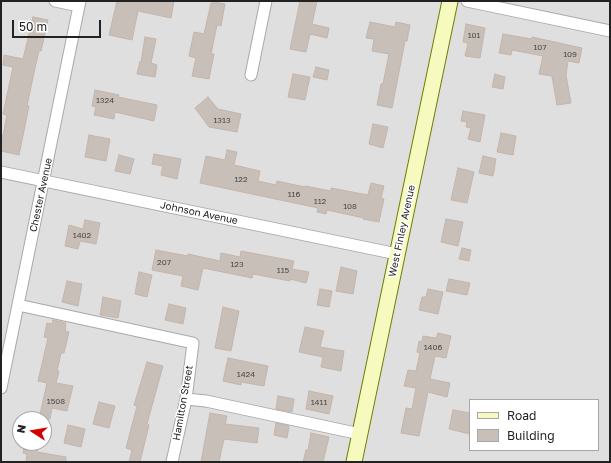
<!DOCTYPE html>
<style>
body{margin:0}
#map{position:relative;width:611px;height:463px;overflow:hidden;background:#f2efe9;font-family:"Golos Text",sans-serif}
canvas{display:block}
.frame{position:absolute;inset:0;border:2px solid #222;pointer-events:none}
.legend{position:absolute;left:469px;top:399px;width:130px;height:52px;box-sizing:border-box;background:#fff;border:1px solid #a7a7a7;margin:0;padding:5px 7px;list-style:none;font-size:12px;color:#222}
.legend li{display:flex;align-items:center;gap:8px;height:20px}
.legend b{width:20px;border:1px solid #a7a7a7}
.north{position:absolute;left:12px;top:411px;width:40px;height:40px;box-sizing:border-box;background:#fff;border:1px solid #a7a7a7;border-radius:50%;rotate:282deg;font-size:11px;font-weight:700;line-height:16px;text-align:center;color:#222}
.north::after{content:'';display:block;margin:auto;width:14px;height:18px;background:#d40000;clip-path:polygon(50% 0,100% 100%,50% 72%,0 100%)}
.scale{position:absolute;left:12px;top:20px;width:89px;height:18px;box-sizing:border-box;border:2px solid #222;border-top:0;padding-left:5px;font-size:12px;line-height:14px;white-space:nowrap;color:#222;-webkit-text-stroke:3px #fff;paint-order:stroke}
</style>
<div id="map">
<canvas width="611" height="463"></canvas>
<div class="frame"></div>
<ul class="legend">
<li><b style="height:5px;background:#f7fabf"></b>Road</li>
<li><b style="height:11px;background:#c7bfb8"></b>Building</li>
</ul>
<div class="north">N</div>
<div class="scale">50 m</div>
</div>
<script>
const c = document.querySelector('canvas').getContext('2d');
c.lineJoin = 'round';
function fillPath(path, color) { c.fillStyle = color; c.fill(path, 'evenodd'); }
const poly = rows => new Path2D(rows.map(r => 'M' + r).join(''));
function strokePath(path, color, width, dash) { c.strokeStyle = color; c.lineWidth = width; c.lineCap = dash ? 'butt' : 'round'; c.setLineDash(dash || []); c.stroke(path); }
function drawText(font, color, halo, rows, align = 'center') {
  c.font = font + ' "Golos Text",sans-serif'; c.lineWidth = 3; c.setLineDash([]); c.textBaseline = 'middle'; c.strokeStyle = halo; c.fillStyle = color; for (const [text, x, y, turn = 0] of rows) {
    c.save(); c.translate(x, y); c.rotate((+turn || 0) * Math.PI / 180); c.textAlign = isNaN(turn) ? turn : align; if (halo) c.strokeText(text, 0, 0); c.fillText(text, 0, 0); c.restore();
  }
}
fillPath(poly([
 [1,1,610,1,610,462,1,462],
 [470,400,598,400,598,450,470,450],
 [20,419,44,419,44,443,20,443]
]), '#e0dfdf');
const building = poly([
 [117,1,174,1,171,18,138,11,132,40,109,35,117,1],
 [300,1,317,1,312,24,329,28,327,38,310,34,306,52,290,49,300,1],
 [214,2,225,4,221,26,217,25,211,54,214,54,209,79,192,76,196,58,189,56,194,32,204,34,211,3,214,3,214,2],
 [33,17,48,20,41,51,39,51,35,68,27,106,29,106,19,155,1,151,1,135,3,136,7,115,3,114,13,67,3,65,4,55,23,59,33,17],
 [370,22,395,27,396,22,410,25,407,41,405,41,392,108,377,105,381,84,383,84,389,54,372,51,374,39,366,38,370,22],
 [466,24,485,28,480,58,465,56,468,43,463,42,466,24],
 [503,34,532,39,532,37,582,48,579,63,568,61,566,75,571,103,557,105,552,76,539,74,543,56,512,50,511,55,499,53,503,34],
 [145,37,156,39,151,63,157,65,155,77,137,74,140,61,141,62,145,37],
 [316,67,329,70,327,80,313,77,316,67],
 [293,74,310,77,305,100,288,97,293,74],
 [495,74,505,77,503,89,492,87,495,74],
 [95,90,119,95,118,97,157,105,154,121,115,112,114,119,94,115,96,107,92,106,95,90],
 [208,97,218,109,241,114,237,132,209,127,195,108,208,97],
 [463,111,485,115,480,142,468,139,471,128,466,127,467,122,461,121,463,111],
 [373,124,388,127,383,148,369,144,373,124],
 [501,133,516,136,513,155,497,152,501,133],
 [89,135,110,139,106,161,85,157,89,135],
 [227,150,237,152,234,165,260,171,258,181,276,185,277,181,305,187,305,186,331,191,331,188,368,195,371,183,384,186,381,198,384,199,379,222,363,219,364,218,327,210,326,214,317,212,318,208,200,183,206,156,225,160,227,150],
 [154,154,181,159,177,179,161,175,163,166,152,164,154,154],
 [119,155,134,159,130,174,115,171,119,155],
 [483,156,496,159,493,176,479,173,483,156],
 [458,168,474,172,467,203,451,200,458,168],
 [446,219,463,222,458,246,441,242,446,219],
 [85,220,100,223,96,244,80,241,78,249,65,246,69,225,83,229,85,220],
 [462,248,471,250,469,261,459,259,462,248],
 [156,250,188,256,188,254,220,261,221,253,240,257,241,251,294,261,292,269,309,272,306,283,290,279,290,281,253,274,252,278,203,268,198,290,181,286,183,276,152,270,156,250],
 [341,267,357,271,353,294,336,291,341,267],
 [139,272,152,275,147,297,135,294,139,272],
 [449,279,470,283,467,295,446,291,449,279],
 [67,281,82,284,78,306,62,302,67,281],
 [320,289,332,291,329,307,317,305,320,289],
 [428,289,443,292,438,314,419,310,422,297,426,297,428,289],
 [103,297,121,301,118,318,100,315,103,297],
 [169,304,186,308,183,324,165,320,169,304],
 [223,307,239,311,231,351,215,348,223,307],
 [53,320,66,323,65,331,69,332,64,353,61,353,57,371,59,371,56,383,73,386,67,411,52,408,50,419,39,419,47,383,38,381,48,338,44,337,47,323,52,324,53,320],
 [305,327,324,331,320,347,344,351,341,371,321,367,323,357,299,352,305,327],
 [438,333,451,336,446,358,435,356,430,379,450,383,447,397,428,392,419,436,401,433,406,408,412,409,416,388,404,386,408,370,416,371,420,353,417,352,419,341,422,342,423,336,436,338,438,333],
 [228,358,268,366,264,386,241,382,241,385,223,381,228,358],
 [147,362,163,366,147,424,149,425,140,462,129,462,132,450,126,448,137,406,134,405,147,362],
 [309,391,333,396,329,414,306,409,309,391],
 [278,396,294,399,292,412,276,409,278,396],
 [99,402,115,406,109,428,93,424,99,402],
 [453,410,470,413,470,434,449,429,453,410],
 [210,413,227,416,225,424,259,428,257,443,224,439,219,462,201,462,210,413],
 [276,423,289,426,287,438,274,435,276,423],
 [68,425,85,429,81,447,64,443,68,425],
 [311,433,329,437,323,462,303,462,306,450,308,450,311,433],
 [25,443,39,443,37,452,66,457,66,462,26,462,27,454,23,453,25,443]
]);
fillPath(building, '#c7bfb8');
strokePath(building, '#c4b6ab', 1);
const street = poly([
 [55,1,79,6],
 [467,1,610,31],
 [251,75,266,1],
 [1,172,397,254],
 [18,305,193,343,186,399,172,462],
 [1,388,80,1],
 [186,399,206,401,360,434]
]);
const secondary = poly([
 [354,462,450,1]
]);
strokePath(street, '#a9a9a9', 13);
strokePath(secondary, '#707d05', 17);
strokePath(street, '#fff', 11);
strokePath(secondary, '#f7fabf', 15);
drawText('8px', '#4b4948', null, [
 ["101",474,35],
 ["107",540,47],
 ["109",570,54],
 ["1324",105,100],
 ["1313",222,120],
 ["122",241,179],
 ["116",294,194],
 ["112",320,201],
 ["108",350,206],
 ["1402",82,235],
 ["207",164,262],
 ["123",237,264],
 ["115",283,270],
 ["1406",433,347],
 ["1424",246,374],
 ["1508",56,401],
 ["1411",319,402]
]);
drawText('10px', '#222', '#fff', [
 ["Chester Avenue",41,195,-78],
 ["Johnson Avenue",199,213,12],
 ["West Finley Avenue",402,231,-78],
 ["Hamilton Street",183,403,-80]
]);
</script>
